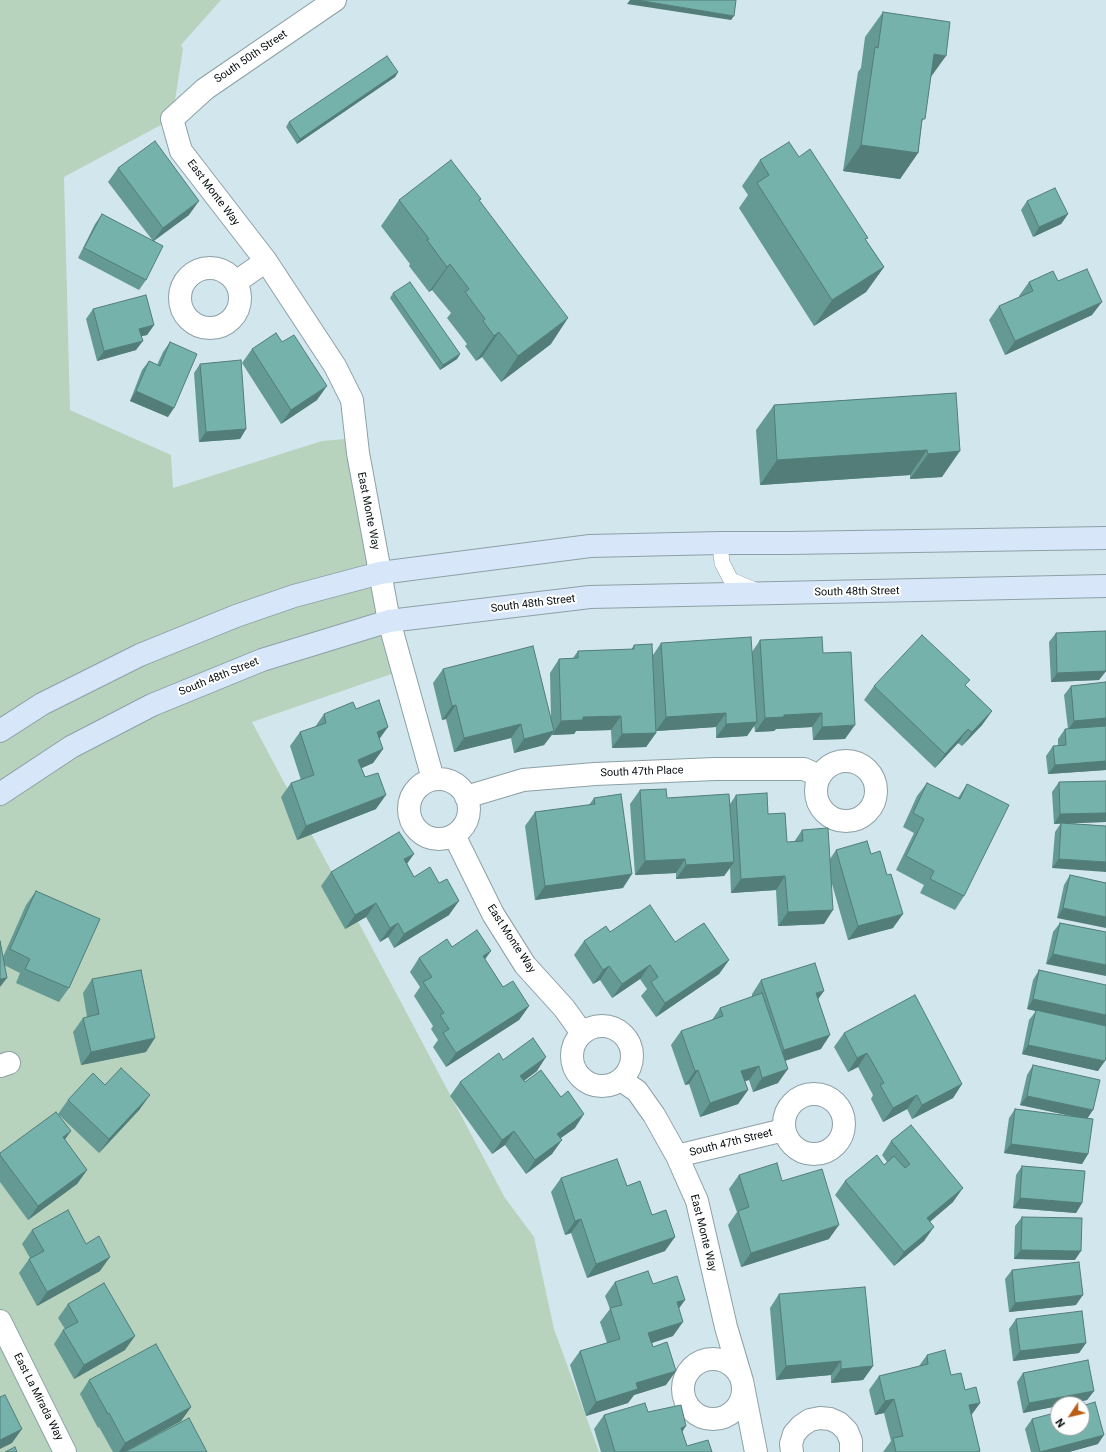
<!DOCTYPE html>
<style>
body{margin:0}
#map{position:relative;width:1106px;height:1452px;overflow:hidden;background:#d2e6ed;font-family:Roboto,sans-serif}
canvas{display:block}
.north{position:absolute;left:1050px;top:1396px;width:40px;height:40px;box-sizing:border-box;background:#fff;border:1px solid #9c9fa0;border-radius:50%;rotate:235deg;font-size:11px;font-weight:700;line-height:16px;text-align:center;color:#080f11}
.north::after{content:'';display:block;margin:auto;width:14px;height:18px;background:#bc5d15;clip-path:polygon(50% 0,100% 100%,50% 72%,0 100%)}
</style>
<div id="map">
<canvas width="1106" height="1452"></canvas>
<div class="north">N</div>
</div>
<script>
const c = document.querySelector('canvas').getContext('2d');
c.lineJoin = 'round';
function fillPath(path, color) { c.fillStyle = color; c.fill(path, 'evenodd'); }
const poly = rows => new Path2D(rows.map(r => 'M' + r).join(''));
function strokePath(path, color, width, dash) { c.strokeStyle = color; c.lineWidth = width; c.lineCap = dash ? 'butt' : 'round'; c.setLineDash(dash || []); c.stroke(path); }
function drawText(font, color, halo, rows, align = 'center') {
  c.font = font + ' Roboto,sans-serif'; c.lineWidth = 4; c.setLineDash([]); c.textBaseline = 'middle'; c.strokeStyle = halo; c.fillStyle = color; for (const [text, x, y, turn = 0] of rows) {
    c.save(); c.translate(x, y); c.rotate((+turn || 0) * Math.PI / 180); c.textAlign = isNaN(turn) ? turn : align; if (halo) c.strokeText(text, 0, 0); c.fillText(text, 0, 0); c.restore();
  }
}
fillPath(poly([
 [0,0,221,0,181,45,183,49,172,119,64,177,70,410,171,455,173,488,322,441,356,438,403,670,252,722,505,1198,534,1237,554,1329,599,1452,0,1452]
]), '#b7d3be');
const lane = poly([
 [720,543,722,563,731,580,757,591]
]);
const street = poly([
 [335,0,205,89,172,119,181,151,266,261,335,366,352,400,358,453,389,621,433,779],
 '180 298a30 30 0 1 1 60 0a30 30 0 1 1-60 0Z',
 [236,282,266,261],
 '816 791a30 30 0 1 1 60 0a30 30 0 1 1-60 0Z',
 '409 809a30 30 0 1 1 60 0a30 30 0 1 1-60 0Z',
 [466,797,523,780,595,774,715,769,804,769,819,776],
 [454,835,493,914,525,965,564,1008,582,1033],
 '572 1056a30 30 0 1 1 60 0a30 30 0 1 1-60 0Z',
 [0,1066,9,1063],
 [621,1080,637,1091,654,1115,677,1156,697,1201,726,1327,742,1381,756,1452],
 '784 1124a30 30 0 1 1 60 0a30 30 0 1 1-60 0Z',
 [677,1156,784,1130],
 [0,1321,65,1452],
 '683 1389a30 30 0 1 1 60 0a30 30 0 1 1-60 0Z',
 [792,1452,791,1444,794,1434,801,1426,810,1420,820,1418,830,1419,839,1423,847,1431,851,1441,851,1452]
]);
const secondary = poly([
 [0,731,42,704,140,655,236,616,294,596,380,573,590,546,720,543,789,543,1106,538],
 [0,794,71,747,152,705,262,660,389,621,590,597,1106,586]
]);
strokePath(lane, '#8da0a6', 16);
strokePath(street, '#8da0a6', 24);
strokePath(secondary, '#8da0a6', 24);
strokePath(lane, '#fff', 15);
strokePath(street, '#fff', 22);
strokePath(secondary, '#d7e7f9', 22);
fillPath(poly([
 [883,12,930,78,922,123,918,153,900,179,843,171,858,72,861,68,865,37],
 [398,72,395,77,297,144,286,127,289,122],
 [799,157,866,240,884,267,866,292,814,326,739,208,748,195,742,186,760,160],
 [118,168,189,215,154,241,146,280,139,290,78,258,95,224,102,214,153,241,108,182],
 [481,199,479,201,551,344,501,382,482,357,476,361,465,346,467,344,447,318,451,313,432,290,429,292,409,266,410,264,381,226,399,200],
 [1027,201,1068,214,1061,224,1033,237,1021,210],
 [1058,281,1092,315,1005,355,989,320,999,306,1019,297,1019,296,1029,282],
 [393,293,460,354,457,359,440,370,390,298],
 [93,309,154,325,147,335,141,336,136,350,97,361,86,319],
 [170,342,168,417,130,401,142,370,149,361,157,365,163,352],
 [252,349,317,400,281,424,242,363],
 [200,364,246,429,240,439,199,442,194,373],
 [956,393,942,477,910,479,910,475,760,485,756,430,774,405],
 [1056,633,1106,671,1099,680,1051,682,1049,642],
 [760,640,823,653,845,739,813,740,812,727,776,729,774,731,755,732,754,725,747,736,716,738,716,727,656,731,654,697,656,733,646,747,612,748,611,730,576,731,574,734,552,735,544,745,514,753,511,738,454,752,446,719,442,720,433,683,443,669,551,720,550,673,559,659,573,658,578,651,631,650,634,645,653,655,661,643,752,652],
 [1106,682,1106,770,1048,774,1046,756,1053,746,1058,746,1058,739,1065,729,1068,729,1064,695,1071,686],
 [874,686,966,686,992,711,982,725,962,746,958,743,935,768,864,700],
 [356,709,379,739,383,749,373,763,361,768,376,809,297,840,281,797,291,783,301,780,290,746,300,732,315,727,324,714],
 [1106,781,1106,822,1066,823,1106,826,1052,868,1055,832,1061,823,1054,824,1052,792,1059,782],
 [927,783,958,798,967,784,964,896,955,910,920,893,924,885,896,870,914,833,903,827,917,796],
 [640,790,667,798,730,804,736,795,768,814,787,842,794,842,802,830,830,859,836,850,893,928,848,940,832,884,824,924,778,926,776,890,731,893,730,868,724,876,676,879,676,873,635,875,630,804],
 [594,798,623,888,535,900,525,826,535,812,589,805],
 [407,863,414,877,449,915,394,948,388,937,380,942,366,917,345,929,321,886,331,872],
 [1070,875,1106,883,1057,918,1064,885],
 [36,891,69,988,59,1002,16,983,20,973,4,965,3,957,26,905],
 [1060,923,1106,932,1046,964,1053,932],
 [610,932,675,942,729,960,719,974,656,1017,641,996,647,989,640,979,612,998,600,980,593,984,574,955,584,941],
 [452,947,485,959,503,987,529,1006,519,1020,446,1067,433,1047,438,1040,431,1029,433,1026,414,996,420,987,410,972,419,958],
 [1039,970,1098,1071,1022,1054,1029,1020,1036,1011,1027,1009,1033,980],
 [92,979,146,1052,81,1065,73,1032,83,1018,87,1017,83,993],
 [761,980,818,999,821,1049,785,1061,778,1083,753,1092,749,1080,745,1081,748,1090,738,1104,700,1117,689,1084,685,1085,671,1045,681,1031,712,1020,720,1008,752,997,752,994],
 [844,1033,962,1084,953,1098,912,1119,907,1109,883,1122,871,1099,873,1095,858,1067,848,1072,834,1047],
 [503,1060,537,1071,524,1081,575,1128,560,1138,552,1154,526,1174,505,1145,492,1154,450,1096,460,1082],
 [1033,1065,1087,1119,1088,1154,1082,1164,1004,1153,1009,1118,1015,1109,1075,1117,1020,1105,1027,1075],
 [105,1085,140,1109,99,1153,58,1114,68,1100],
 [65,1140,87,1170,77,1184,28,1220,0,1182,0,1153],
 [891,1141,953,1202,930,1222,924,1241,894,1266,835,1195,845,1181,884,1165,887,1162,882,1155],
 [1022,1166,1082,1203,1076,1213,1013,1208,1016,1175],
 [739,1175,782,1181,829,1239,741,1267,728,1225,737,1212,729,1189],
 [561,1178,627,1186,652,1215,665,1251,587,1278,571,1233,565,1235,551,1192],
 [1022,1217,1075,1260,1014,1259,1015,1226],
 [32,1230,100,1271,37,1306,19,1273,29,1259,30,1258,22,1244],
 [1012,1270,1076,1305,1009,1312,1005,1279],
 [615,1282,653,1284,685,1300,678,1309,673,1336,652,1343,666,1385,634,1395,628,1403,586,1416,570,1365,580,1351,607,1343,600,1322,610,1309,605,1296],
 [779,1294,873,1366,863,1380,831,1383,831,1375,776,1380,770,1308],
 [68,1304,125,1350,74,1379,54,1344,63,1330,65,1329,58,1318],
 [1016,1319,1086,1343,1079,1353,1013,1361,1009,1329],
 [927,1355,951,1375,965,1390,980,1403,971,1415,980,1451,980,1452,883,1452,891,1441,884,1413,875,1415,869,1390,879,1376,919,1366],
 [1023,1373,1094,1391,1087,1400,1023,1413,1017,1382],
 [89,1380,191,1407,181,1421,127,1451,207,1452,113,1452,99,1427,98,1428,80,1394],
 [648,1412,682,1432,687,1446,712,1452,601,1452,594,1429,604,1415],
 [1032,1419,1098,1444,1069,1452,1031,1452,1025,1429]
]), '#659993');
fillPath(poly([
 [630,0,637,0,734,16,731,20,627,4],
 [934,54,946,56,928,81],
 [398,72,395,77,297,144,300,139],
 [861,145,918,153,900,179,843,171],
 [199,201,189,215,153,241,163,228],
 [1068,214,1061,224,1033,237,1039,227],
 [450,264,432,290,429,292,447,267],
 [884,267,866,292,814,326,832,300],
 [1102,302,1092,315,1005,355,1015,341],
 [568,318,551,344,501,382,518,356],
 [154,325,147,335,133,338,139,329],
 [499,332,482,357,476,361,494,336],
 [143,341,136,350,97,361,104,351],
 [460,354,457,359,440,370,443,365],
 [327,386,317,400,281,424,291,410],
 [136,391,174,408,168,417,130,401],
 [246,429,240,439,199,442,206,432],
 [927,450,910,475,760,485,777,460],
 [960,451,942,477,910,479,928,454],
 [1106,671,1099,680,1051,682,1057,673],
 [456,705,446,719,442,720,452,706],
 [992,711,982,725,962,746,972,732],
 [726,713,716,727,656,731,666,717],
 [822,713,812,727,776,729,774,731,755,732,765,718,784,715],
 [621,716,611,730,576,731,574,734,552,735,561,721,583,717],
 [1106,718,1106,727,1068,730,1074,721],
 [757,722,747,736,716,738,726,724],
 [521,724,511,738,454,752,464,738],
 [855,725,845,739,813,740,822,727],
 [388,727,378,741,377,732],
 [968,729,958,743,935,768,945,754],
 [554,731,544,745,514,753,524,739],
 [656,733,646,747,612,748,622,734],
 [383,749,373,763,349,774,358,760],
 [1106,761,1106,770,1048,774,1055,765],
 [386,795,376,809,297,840,306,826],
 [1106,813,1106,822,1054,824,1060,814],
 [414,854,404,868,404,859],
 [685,859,676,873,635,875,645,861],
 [1059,859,1106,862,1106,872,1052,868],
 [734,862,724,876,676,879,686,865],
 [632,874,623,888,535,900,545,886],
 [785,876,776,890,731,893,741,879],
 [459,901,449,915,394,948,404,934],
 [376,903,366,917,345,929,355,915],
 [1063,908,1106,917,1106,928,1057,918],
 [833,910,824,924,778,926,788,912],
 [903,914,893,928,848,940,858,926],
 [398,923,388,937,380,942,390,928],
 [491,951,481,965,483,956],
 [1053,954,1106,965,1106,976,1046,964],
 [729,960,719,974,656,1017,665,1003],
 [650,965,640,979,612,998,622,984],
 [609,966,600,980,593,984,603,970],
 [7,978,0,987,0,979],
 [824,991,814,1005,816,993],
 [1033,999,1106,1015,1106,1026,1027,1009],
 [529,1006,519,1020,446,1067,456,1053],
 [830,1035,821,1049,774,1064,784,1050],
 [155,1038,146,1052,81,1065,91,1052],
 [1028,1045,1105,1061,1098,1071,1022,1054],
 [867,1053,858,1067,848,1072,857,1058],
 [546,1057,537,1071,511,1090,520,1076],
 [759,1066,749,1080,731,1085,741,1071],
 [788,1069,778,1083,753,1092,762,1078],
 [698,1070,689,1084,685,1085,695,1071],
 [962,1084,953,1098,912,1119,922,1105],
 [748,1090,738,1104,700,1117,710,1103],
 [150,1095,140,1109,99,1153,109,1139],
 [917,1095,907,1109,883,1122,893,1108],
 [1027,1096,1093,1110,1087,1119,1020,1105],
 [584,1114,575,1128,547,1148,557,1134],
 [71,1131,61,1145,63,1137],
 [514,1131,505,1145,492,1154,502,1140],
 [562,1140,552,1154,526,1174,535,1160],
 [1011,1144,1088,1154,1082,1164,1004,1153],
 [87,1170,77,1184,28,1220,38,1206],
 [963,1188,953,1202,917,1232,927,1218],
 [1020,1198,1082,1203,1076,1213,1013,1208],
 [581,1219,571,1233,565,1235,575,1221],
 [839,1225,829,1239,741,1267,751,1253],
 [934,1227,924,1241,894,1266,904,1252],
 [675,1237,665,1251,587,1278,596,1264],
 [1021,1250,1081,1251,1075,1260,1014,1259],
 [110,1257,100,1271,37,1306,47,1292],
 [1083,1295,1076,1305,1009,1312,1015,1303],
 [685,1300,675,1314,677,1302],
 [683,1322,673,1336,639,1347,648,1333],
 [135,1336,125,1350,74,1379,84,1365],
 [1086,1343,1079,1353,1013,1361,1020,1351],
 [841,1361,831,1375,776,1380,786,1366],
 [873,1366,863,1380,831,1383,841,1369],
 [676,1371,666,1385,634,1395,628,1403,586,1416,596,1402,636,1383],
 [1094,1391,1087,1400,1068,1404,1058,1404,1058,1406,1023,1413,1029,1403],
 [894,1399,884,1413,875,1415,885,1401],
 [980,1403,970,1417,969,1405],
 [191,1407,181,1421,124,1452,119,1452,125,1443],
 [686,1426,677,1440,681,1428],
 [22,1429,12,1443,0,1449,0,1440],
 [1104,1435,1098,1444,1069,1452,1041,1452]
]), '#527d78');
const building = poly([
 [637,0,736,0,734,16,637,0],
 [883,12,950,22,946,56,934,54,925,119,922,119,918,153,861,145,875,47,878,48,883,12],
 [387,56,398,72,300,139,289,122,387,56],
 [155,141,199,201,163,228,118,168,155,141],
 [789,142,799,157,810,149,868,238,865,239,884,267,832,300,757,183,769,175,760,160,789,142],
 [451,160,481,199,479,200,568,318,518,356,499,332,494,336,483,321,485,319,465,292,469,289,450,264,447,267,427,240,429,239,399,200,451,160],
 [1055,188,1068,214,1039,227,1027,201,1055,188],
 [102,214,163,246,146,280,84,248,102,214],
 [1087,269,1102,302,1015,341,999,306,1033,291,1029,282,1053,271,1058,281,1087,269],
 [410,282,460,354,443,365,393,293,410,282],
 [146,295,154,325,139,329,143,341,104,351,93,309,146,295],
 [276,333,282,342,294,335,327,386,291,410,252,349,276,333],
 [170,342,197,354,174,408,136,391,149,361,160,366,170,342],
 [241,360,246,429,206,432,200,364,241,360],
 [956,393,960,451,928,454,927,450,777,460,774,405,956,393],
 [1106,631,1106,671,1057,673,1056,633,1106,631],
 [922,635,970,680,965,685,992,711,972,732,968,729,945,754,874,686,922,635],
 [751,637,757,722,726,724,726,713,666,717,661,643,751,637],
 [822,637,823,653,851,652,855,725,822,727,822,713,784,715,784,717,765,718,760,640,822,637],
 [652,644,656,733,622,734,621,716,583,717,583,720,561,721,559,659,578,658,578,651,634,649,634,645,652,644],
 [533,646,554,731,524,739,521,724,464,738,456,705,452,706,443,669,533,646],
 [1106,682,1106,718,1074,721,1071,686,1106,682],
 [379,700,388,727,377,732,383,749,358,760,365,777,378,773,386,795,306,826,291,783,314,775,300,732,326,723,324,714,353,702,356,709,379,700],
 [1106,726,1106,761,1055,765,1053,746,1066,745,1065,729,1106,726],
 [1106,781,1106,813,1060,814,1059,782,1106,781],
 [927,783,960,799,967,784,1009,805,964,896,930,879,934,871,906,856,924,819,913,813,927,783],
 [666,789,667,798,729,794,734,862,686,865,685,859,645,861,640,790,666,789],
 [767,793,768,814,785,813,787,842,803,841,802,830,828,828,833,910,788,912,785,876,741,879,736,795,767,793],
 [621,794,632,874,545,886,535,812,595,804,594,798,621,794],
 [1061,823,1106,826,1106,862,1059,859,1061,823],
 [399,832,414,854,404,859,414,877,430,867,439,883,447,879,459,901,404,934,398,923,390,928,376,903,355,915,331,872,399,832],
 [867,841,871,854,880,851,887,875,891,874,903,914,858,926,836,850,867,841],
 [1070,875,1106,883,1106,917,1063,908,1070,875],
 [36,891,100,919,69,988,25,969,30,959,10,949,36,891],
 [650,905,675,942,704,923,729,960,665,1003,651,982,658,977,650,965,622,984,609,966,603,970,584,941,606,926,610,932,650,905],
 [1060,923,1106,932,1106,965,1053,954,1060,923],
 [477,930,491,951,483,956,503,987,513,981,529,1006,456,1053,443,1033,449,1029,440,1015,444,1013,423,982,432,977,419,958,447,939,452,947,477,930],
 [0,941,7,978,0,979,0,941],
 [815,963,824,991,816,993,830,1035,784,1050,761,980,815,963],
 [141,970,155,1038,91,1052,83,1018,99,1014,92,979,141,970],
 [1039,970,1106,985,1106,1015,1033,999,1039,970],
 [762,993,788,1069,762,1078,759,1066,741,1071,748,1090,710,1103,698,1070,695,1071,681,1031,723,1016,720,1008,762,993],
 [915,995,962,1084,922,1105,917,1095,893,1108,880,1085,884,1083,867,1053,857,1058,844,1033,915,995],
 [1036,1010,1106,1026,1106,1056,1105,1061,1028,1045,1036,1010],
 [533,1038,546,1057,520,1076,525,1082,541,1070,561,1097,568,1091,584,1114,557,1134,562,1140,535,1160,514,1131,502,1140,460,1082,499,1053,503,1060,533,1038],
 [1033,1065,1100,1080,1093,1110,1027,1096,1033,1065],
 [121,1068,150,1095,109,1139,68,1100,93,1073,105,1085,121,1068],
 [1015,1109,1093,1119,1088,1154,1011,1144,1015,1109],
 [56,1112,71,1131,63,1137,87,1170,38,1206,0,1155,0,1153,56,1112],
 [911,1125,963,1188,927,1218,934,1227,904,1252,845,1181,877,1155,884,1165,894,1156,905,1168,910,1164,891,1141,911,1125],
 [617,1159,627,1186,640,1181,652,1215,666,1210,675,1237,596,1264,581,1219,575,1221,561,1178,617,1159],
 [777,1163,782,1181,822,1169,839,1225,751,1253,738,1211,749,1207,739,1175,777,1163],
 [1022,1166,1085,1171,1082,1203,1020,1198,1022,1166],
 [68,1210,86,1244,99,1236,110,1257,47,1292,29,1259,44,1251,32,1230,68,1210],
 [1022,1217,1082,1218,1081,1251,1021,1250,1022,1217],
 [1079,1262,1083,1295,1015,1303,1012,1270,1079,1262],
 [648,1271,653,1284,677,1276,685,1300,677,1302,683,1322,648,1333,653,1347,667,1342,676,1371,636,1383,638,1389,596,1402,580,1351,620,1339,610,1308,622,1305,615,1282,648,1271],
 [104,1283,135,1336,84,1365,63,1330,78,1322,68,1304,104,1283],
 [865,1287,873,1366,841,1369,841,1361,786,1366,779,1294,865,1287],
 [1082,1311,1086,1343,1020,1351,1016,1319,1082,1311],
 [156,1344,191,1407,125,1443,109,1413,108,1414,89,1380,156,1344],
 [945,1350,951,1375,961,1373,965,1390,976,1387,980,1403,969,1405,980,1451,976,1452,896,1452,893,1438,903,1436,894,1399,885,1401,879,1376,928,1364,927,1355,945,1350],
 [1088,1360,1094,1391,1029,1403,1023,1373,1088,1360],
 [5,1395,22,1429,0,1440,0,1397,5,1395],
 [1095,1402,1104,1435,1040,1452,1032,1419,1058,1412,1058,1428,1082,1428,1082,1406,1095,1402],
 [645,1403,648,1412,681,1405,686,1426,681,1428,687,1446,708,1440,712,1452,615,1452,604,1415,645,1403],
 [189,1418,207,1452,125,1452,189,1418],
 [15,1447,17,1452,5,1452,15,1447]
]);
fillPath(building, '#75b2ab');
strokePath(building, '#527d78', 1);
drawText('11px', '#080f11', '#fff', [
 ["South 50th Street",251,57,-34],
 ["East Monte Way",213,193,53],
 ["East Monte Way",368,511,79],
 ["South 48th Street",857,592,-1],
 ["South 48th Street",533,604,-7],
 ["South 48th Street",219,677,-22],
 ["South 47th Place",642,772,-2],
 ["East Monte Way",511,939,57],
 ["South 47th Street",731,1143,-14],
 ["East Monte Way",703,1233,76],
 ["East La Mirada Way",38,1397,63]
]);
</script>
